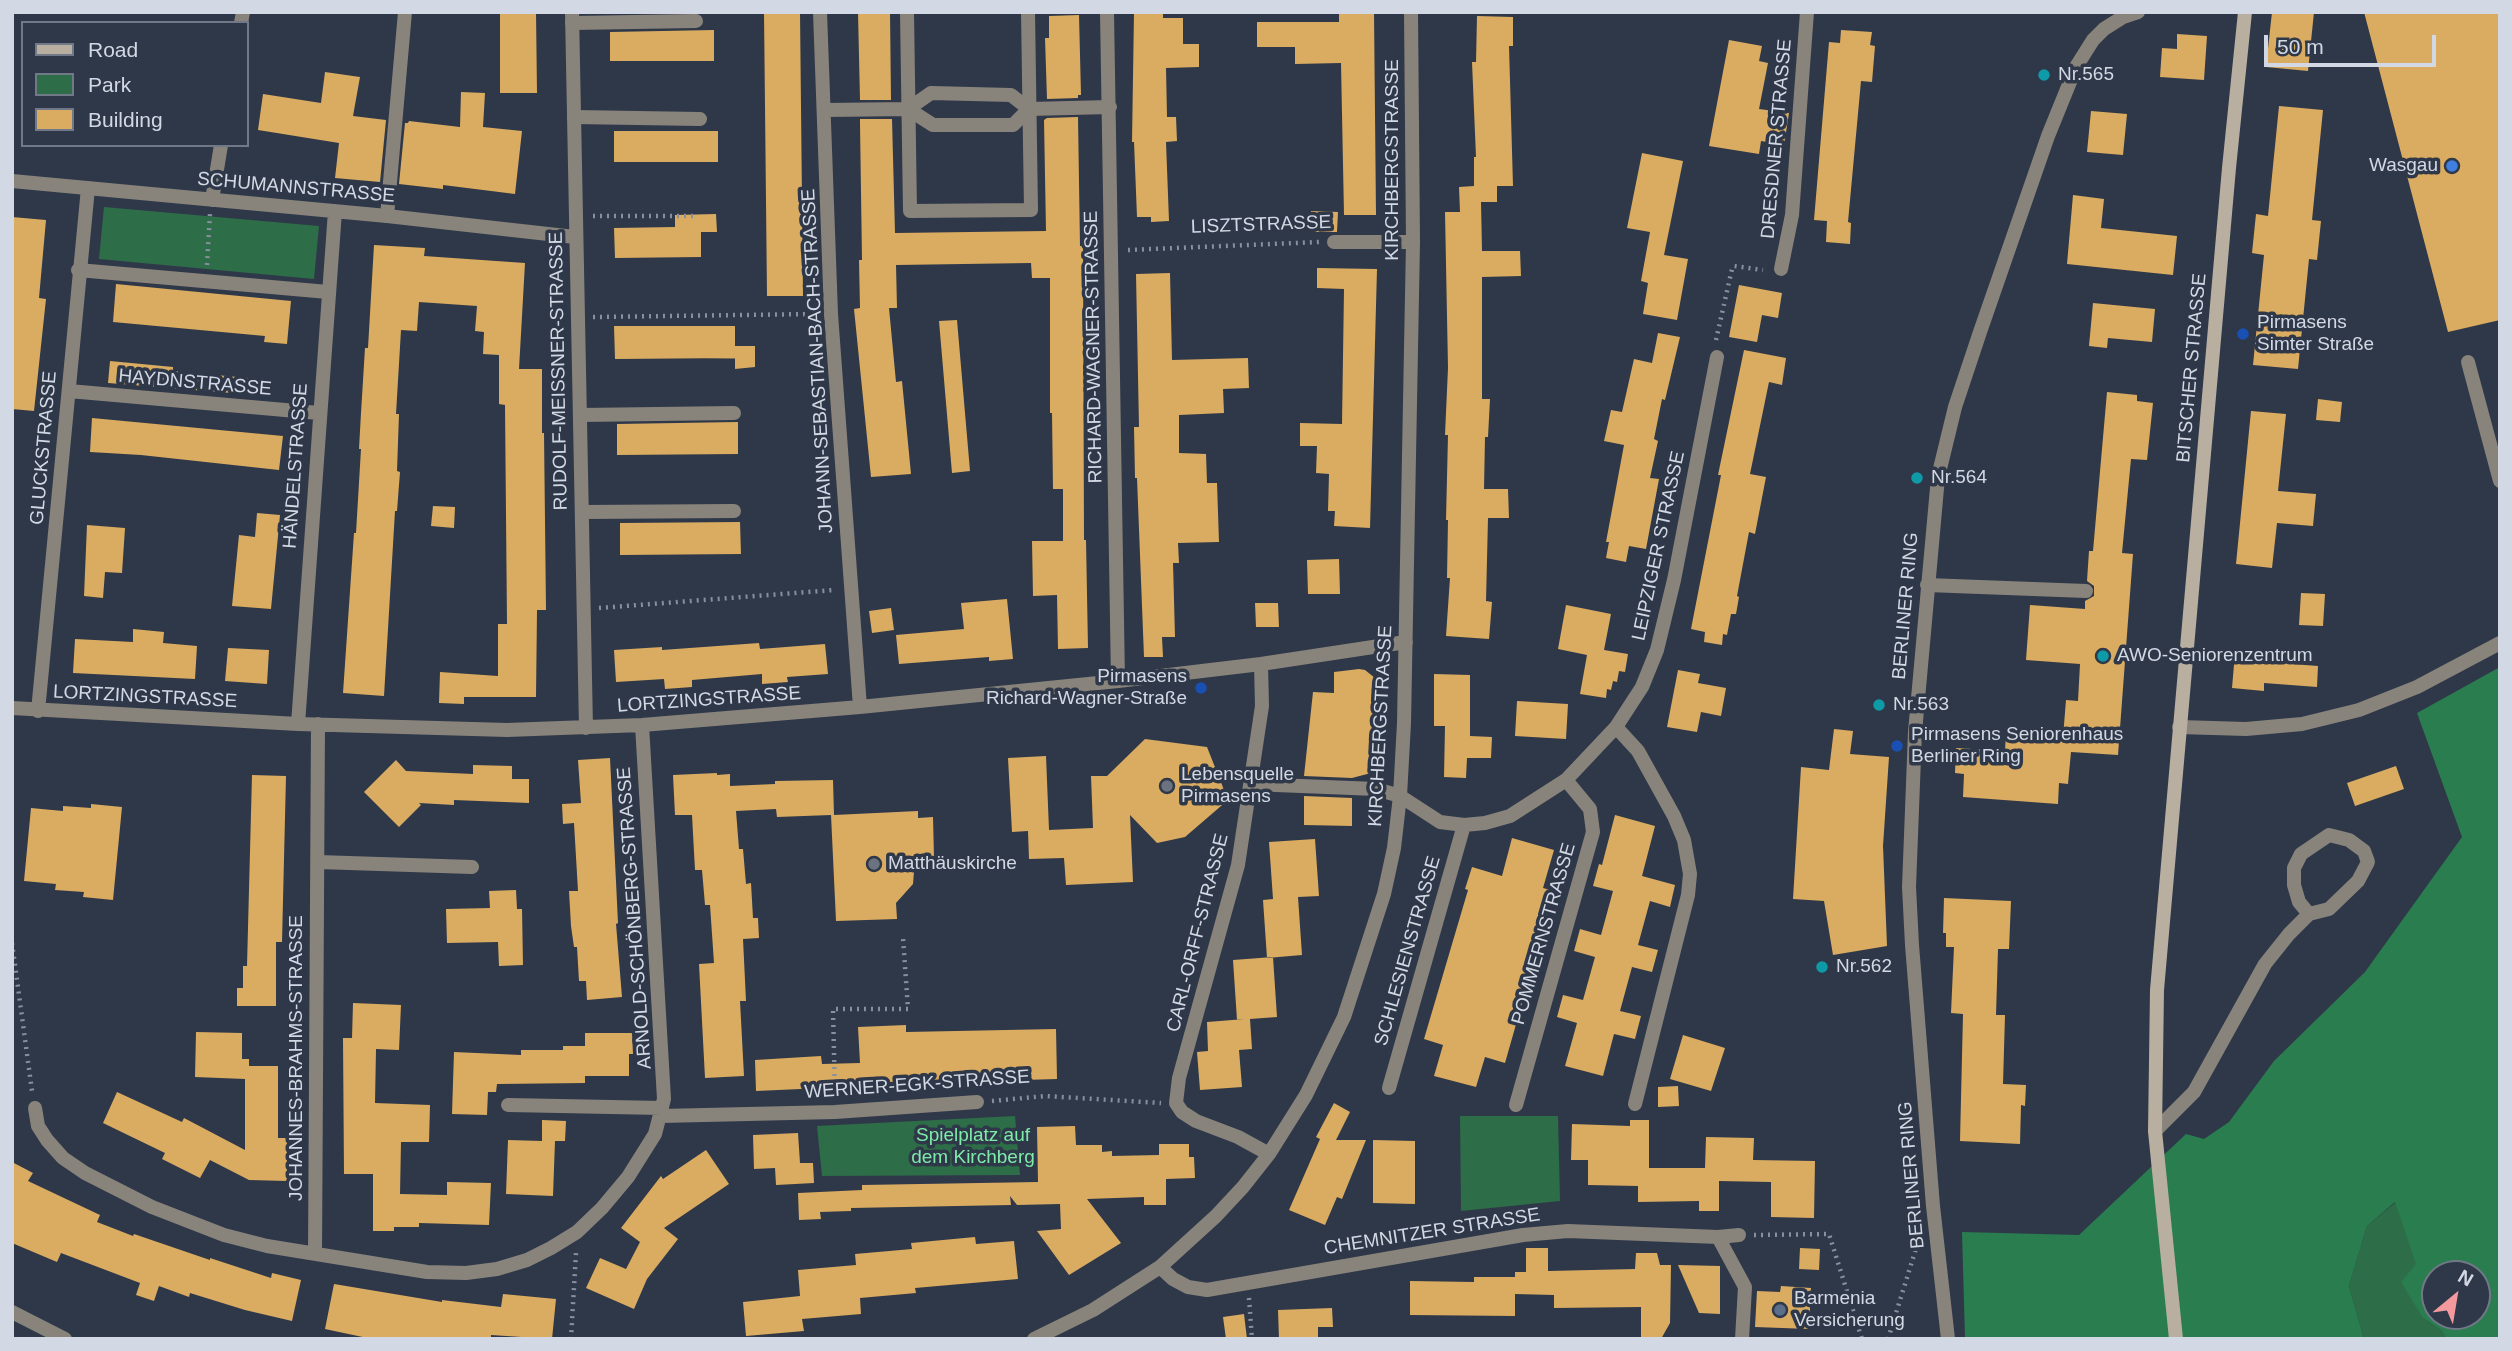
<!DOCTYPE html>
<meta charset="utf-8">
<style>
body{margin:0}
#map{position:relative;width:2512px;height:1351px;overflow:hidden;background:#2f3849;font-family:Arial,sans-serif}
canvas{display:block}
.frame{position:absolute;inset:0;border:14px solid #d3d9e4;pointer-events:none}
.legend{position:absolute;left:21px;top:21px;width:228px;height:126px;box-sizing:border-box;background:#2f3849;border:2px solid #717887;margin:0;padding:9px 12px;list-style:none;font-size:21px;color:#d3d9e4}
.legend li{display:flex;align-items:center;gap:14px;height:35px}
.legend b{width:35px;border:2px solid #717887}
.north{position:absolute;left:2421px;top:1260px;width:70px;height:70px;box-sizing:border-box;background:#2f3849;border:2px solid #717887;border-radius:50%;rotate:30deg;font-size:19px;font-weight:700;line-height:28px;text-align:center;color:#d3d9e4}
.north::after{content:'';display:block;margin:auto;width:24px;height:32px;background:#f49a9f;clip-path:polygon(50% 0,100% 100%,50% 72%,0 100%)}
.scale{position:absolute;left:2264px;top:35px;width:172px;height:32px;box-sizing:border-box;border:4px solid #d3d9e4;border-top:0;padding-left:9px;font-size:21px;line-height:24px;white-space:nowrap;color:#d3d9e4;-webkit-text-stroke:5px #2f3849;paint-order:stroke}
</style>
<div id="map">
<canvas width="2512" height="1351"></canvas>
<div class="frame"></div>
<ul class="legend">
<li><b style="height:9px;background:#b8afa0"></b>Road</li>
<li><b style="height:19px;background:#2d6d48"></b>Park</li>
<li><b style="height:19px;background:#daac61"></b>Building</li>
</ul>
<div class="north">N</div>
<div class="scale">50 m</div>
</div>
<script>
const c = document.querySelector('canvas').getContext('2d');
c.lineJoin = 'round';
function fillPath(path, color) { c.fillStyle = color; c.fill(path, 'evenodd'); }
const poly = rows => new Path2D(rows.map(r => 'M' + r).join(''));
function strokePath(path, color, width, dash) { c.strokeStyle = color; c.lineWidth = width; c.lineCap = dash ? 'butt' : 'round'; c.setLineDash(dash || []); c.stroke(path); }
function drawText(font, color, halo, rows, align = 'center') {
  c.font = font + ' Arial,sans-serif'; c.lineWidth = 7; c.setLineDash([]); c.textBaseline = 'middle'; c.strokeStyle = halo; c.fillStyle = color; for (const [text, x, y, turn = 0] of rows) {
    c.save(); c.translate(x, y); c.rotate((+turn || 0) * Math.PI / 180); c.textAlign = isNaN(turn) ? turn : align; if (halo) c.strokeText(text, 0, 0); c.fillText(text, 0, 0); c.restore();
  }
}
fillPath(poly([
 [104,207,319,226,314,279,99,259],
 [1015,1116,1020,1175,822,1176,817,1126],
 [1460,1116,1558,1116,1560,1201,1461,1211],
 [2396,1202,2417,1264,2423,1318,2442,1331,2446,1339,2364,1339,2349,1286,2367,1226]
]), '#2d6d48');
fillPath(poly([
 [2500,667,2500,1339,2446,1339,2442,1331,2423,1318,2401,1282,2416,1264,2395,1202,2367,1226,2349,1286,2364,1339,1965,1339,1962,1232,2079,1235,2186,1134,2204,1139,2229,1122,2274,1061,2365,972,2462,837,2417,713],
 [2435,1274,2477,1274,2477,1316,2435,1316]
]), '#2a7d4f');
fillPath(poly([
 [500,12,536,12,537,93,500,93],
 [764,12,800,12,803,296,767,296],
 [858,12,890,12,891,100,860,100],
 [1134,12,1163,12,1163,18,1183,18,1183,44,1199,44,1199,67,1166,68,1167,117,1176,117,1177,141,1166,142,1169,221,1151,222,1151,217,1137,217,1134,142,1132,142],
 [1339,12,1374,12,1376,215,1344,215,1341,63,1295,64,1295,47,1257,47,1257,22,1339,22],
 [2272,12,2314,12,2308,71,2266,67],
 [2364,12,2500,12,2500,320,2448,332],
 [1079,15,1081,95,1078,95,1078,98,1047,99,1045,38,1049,38,1049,16],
 [1477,16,1513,17,1513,46,1509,46,1513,186,1497,186,1497,202,1481,202,1482,251,1520,251,1521,276,1482,277,1482,399,1490,399,1488,437,1485,437,1484,489,1508,489,1509,518,1488,518,1486,601,1492,602,1489,639,1446,636,1450,578,1447,578,1448,520,1446,520,1448,435,1445,435,1448,368,1445,212,1460,212,1459,187,1474,186,1474,157,1476,157,1472,62,1476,62],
 [714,30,714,61,610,61,610,32],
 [1841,30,1872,32,1870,45,1875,46,1872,82,1861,81,1848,222,1851,223,1850,244,1826,242,1827,221,1814,220,1829,42,1840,43],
 [2177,34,2207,36,2204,80,2160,77,2162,48,2177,49],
 [1729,40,1762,46,1759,61,1768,63,1759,109,1789,113,1784,145,1761,141,1759,154,1709,146],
 [325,72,360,77,353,116,386,120,380,182,335,178,339,143,258,130,263,94,321,103],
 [461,92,485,93,483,127,522,131,515,194,443,185,443,189,399,184,405,123,408,123,409,121,460,127],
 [2279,106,2323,110,2312,220,2321,221,2317,260,2309,259,2298,369,2253,365,2264,255,2252,253,2256,214,2268,216],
 [2091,111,2127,114,2123,155,2087,152],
 [1078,117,1080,246,1083,246,1084,540,1086,540,1088,648,1058,649,1057,595,1033,596,1032,541,1063,541,1063,489,1053,489,1052,413,1050,413,1050,278,1032,278,1031,263,896,265,897,308,889,308,896,382,902,381,911,474,871,477,854,309,860,308,859,260,862,260,860,124,860,119,892,119,895,233,1046,231,1044,120,1047,118],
 [614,131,718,131,718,162,614,162],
 [1642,153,1683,161,1664,255,1688,259,1677,320,1643,314,1648,283,1641,281,1650,232,1627,228],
 [2073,195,2104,199,2101,228,2177,236,2173,275,2067,264],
 [1311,211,1338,212,1337,232,1311,232],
 [716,214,717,232,701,232,701,257,615,258,614,228,675,227,675,215],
 [12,217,46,220,39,298,46,299,34,411,12,409],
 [374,245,425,248,424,256,525,263,519,369,542,369,542,433,544,433,546,610,537,610,536,697,464,697,464,704,439,703,440,672,498,676,498,624,507,624,505,405,499,404,499,355,483,354,484,332,475,331,477,306,419,302,417,331,401,330,396,414,399,414,397,471,400,472,397,511,395,511,384,696,343,693,354,533,356,533,361,449,359,449,361,413,365,348,368,348],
 [1317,268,1377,269,1370,528,1334,526,1335,511,1328,511,1329,474,1316,473,1317,446,1300,446,1300,423,1342,424,1344,289,1317,288],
 [1170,273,1172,360,1248,358,1249,388,1223,389,1224,413,1179,415,1179,453,1206,454,1207,483,1217,483,1219,542,1178,543,1179,563,1173,563,1175,637,1162,637,1163,657,1144,657,1137,478,1135,478,1134,427,1139,427,1136,274],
 [116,284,291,301,287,344,264,342,265,336,113,322],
 [1739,285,1782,293,1778,318,1762,315,1757,342,1729,337],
 [2093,303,2155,309,2152,342,2108,338,2107,348,2089,346],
 [957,320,970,471,952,473,939,321],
 [614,326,735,326,735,358,615,359],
 [1658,333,1680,337,1665,400,1662,399,1654,439,1658,441,1650,478,1659,479,1646,549,1629,546,1626,562,1606,558,1609,542,1606,542,1624,445,1604,441,1611,410,1622,412,1634,359,1652,363],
 [735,346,755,346,755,367,735,369],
 [1744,350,1786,358,1782,385,1769,382,1750,474,1766,477,1755,534,1749,532,1737,596,1739,597,1736,614,1731,614,1727,635,1723,634,1722,645,1704,642,1705,632,1691,629,1721,475,1718,475],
 [110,361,173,367,173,371,270,380,268,396,108,383],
 [2107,392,2137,395,2137,401,2153,403,2147,460,2131,459,2122,553,2133,554,2118,755,2071,752,2068,784,2059,783,2058,804,1963,797,1964,774,1955,773,1956,748,2005,751,2006,733,2063,737,2066,700,2078,701,2080,664,2026,660,2030,605,2085,609,2085,601,2094,596,2094,586,2087,581,2089,551,2093,551],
 [2318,399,2342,402,2340,422,2316,420],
 [2251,411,2286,414,2278,491,2316,494,2313,526,2277,523,2272,568,2236,564],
 [92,418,283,436,279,470,141,455,90,452],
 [738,422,738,454,617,455,617,424],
 [433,506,455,507,454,528,431,526],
 [257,513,280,515,271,609,232,606,239,535,255,537],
 [740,522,741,554,620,555,620,523],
 [87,525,125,528,122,573,105,572,103,598,84,596],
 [1339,559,1340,594,1308,594,1307,560],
 [2301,593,2325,594,2323,626,2299,625],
 [1007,599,1013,659,989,661,989,657,899,664,896,635,964,629,961,603],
 [1255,603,1278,603,1279,627,1256,627],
 [1566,605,1611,614,1604,650,1628,654,1625,672,1619,671,1617,682,1613,681,1611,690,1607,689,1606,698,1580,694,1587,655,1558,649],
 [891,608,894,630,872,633,869,611],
 [133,629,164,632,163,643,197,646,195,679,73,673,75,639,133,642],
 [759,643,760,649,825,644,828,674,787,677,788,682,762,684,762,674,692,680,692,687,665,689,664,679,616,682,614,650,662,647,662,650],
 [228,648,269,650,267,684,225,681],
 [2235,653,2267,656,2267,662,2318,666,2317,687,2264,683,2264,691,2232,688],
 [1359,669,1365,670,1375,678,1380,696,1376,765,1371,773,1352,778,1304,776,1313,692,1334,693,1334,672],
 [1678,670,1700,674,1698,683,1726,688,1721,716,1701,712,1697,732,1667,727],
 [1434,674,1470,675,1470,736,1492,737,1491,758,1467,758,1466,778,1444,777,1445,726,1434,726],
 [1517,701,1568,704,1566,739,1515,736],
 [1834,729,1853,731,1850,754,1889,757,1883,846,1887,946,1833,955,1824,901,1793,899,1801,767,1829,770],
 [1145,739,1207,747,1228,800,1185,837,1157,843,1130,815,1133,882,1066,885,1064,858,1029,859,1028,831,1012,832,1008,758,1046,756,1049,830,1093,828,1091,776,1107,776],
 [610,758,618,923,616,924,622,997,587,1000,586,981,579,981,577,947,574,947,571,926,569,891,578,891,574,823,563,824,562,804,581,803,578,760],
 [396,760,406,771,473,774,473,765,512,766,512,779,529,779,529,803,454,800,454,805,419,803,421,805,399,827,364,792],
 [2396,766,2404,789,2355,806,2347,783],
 [717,773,717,775,730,774,730,786,775,784,775,781,833,780,834,815,918,811,918,818,933,817,934,858,915,859,913,884,896,903,897,919,836,921,831,815,777,817,776,809,736,811,739,849,743,849,746,884,751,883,753,918,758,918,759,938,743,939,746,1001,740,1001,744,1076,705,1078,699,964,714,963,710,905,705,905,702,870,695,870,692,815,675,815,673,775],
 [252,775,286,776,282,942,276,942,276,1006,237,1006,237,988,243,988,243,966,247,966],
 [1304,796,1352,798,1352,826,1304,825],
 [91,804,122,807,113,900,83,897,84,892,55,890,56,884,24,881,31,808,63,811,63,806,91,808],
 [1615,815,1655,826,1642,876,1675,885,1670,907,1650,901,1638,945,1658,950,1652,972,1632,967,1620,1011,1641,1016,1635,1039,1614,1034,1603,1076,1565,1066,1577,1023,1557,1017,1563,995,1583,1000,1595,957,1574,951,1580,929,1601,935,1613,891,1593,886,1599,864,1602,865],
 [1512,838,1554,850,1543,888,1554,891,1505,1063,1485,1057,1476,1087,1434,1076,1443,1045,1424,1039,1468,890,1465,889,1472,867,1502,876],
 [1315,839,1319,896,1298,897,1302,955,1267,958,1263,900,1273,899,1269,842],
 [516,890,517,909,522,909,523,965,499,966,498,942,447,943,446,909,490,908,489,891],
 [1944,898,2011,901,2009,949,1998,949,1996,1015,2005,1015,2003,1084,2026,1085,2025,1106,2021,1105,2020,1144,1960,1141,1963,1014,1951,1013,1954,947,1946,947,1946,933,1943,933],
 [1273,957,1277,1017,1250,1019,1252,1049,1239,1050,1242,1087,1200,1090,1197,1052,1208,1051,1207,1022,1245,1019,1237,1020,1233,960],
 [353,1003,401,1005,399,1050,376,1049,375,1103,430,1105,429,1142,401,1142,400,1194,447,1195,447,1182,491,1183,489,1225,419,1223,419,1227,394,1227,394,1231,373,1231,373,1174,344,1174,343,1038,352,1038],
 [906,1025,906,1032,1056,1029,1057,1079,1023,1080,1022,1077,957,1079,957,1081,823,1083,823,1088,756,1091,755,1060,821,1056,822,1064,860,1063,858,1027],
 [196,1032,242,1033,242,1059,249,1059,249,1066,278,1066,278,1138,287,1138,287,1181,249,1180,210,1160,200,1178,162,1159,165,1153,103,1123,117,1092,182,1122,184,1118,245,1150,245,1079,195,1077],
 [585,1033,632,1033,633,1054,629,1054,629,1076,585,1076,585,1083,497,1084,496,1092,488,1092,487,1115,452,1114,454,1052,521,1055,521,1050,563,1050,563,1046,585,1046],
 [1683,1035,1725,1048,1711,1091,1670,1079],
 [1678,1086,1679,1106,1658,1107,1658,1087],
 [1334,1103,1350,1112,1336,1140,1366,1140,1342,1199,1337,1197,1325,1225,1289,1210,1320,1139,1316,1137],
 [542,1120,566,1121,565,1141,555,1141,553,1196,506,1194,508,1140,542,1141],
 [1630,1120,1649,1120,1649,1168,1705,1168,1706,1137,1754,1138,1753,1160,1815,1161,1814,1218,1771,1217,1771,1182,1719,1181,1719,1211,1699,1211,1699,1201,1638,1202,1638,1186,1588,1185,1588,1160,1571,1160,1572,1124,1630,1126],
 [1075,1126,1076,1145,1102,1145,1102,1152,1112,1151,1112,1156,1159,1155,1159,1144,1189,1144,1189,1157,1194,1157,1195,1178,1166,1179,1166,1205,1144,1205,1144,1197,1087,1199,1121,1243,1069,1275,1037,1231,1061,1229,1060,1204,1017,1205,1010,1196,1011,1205,851,1208,851,1211,820,1212,821,1219,799,1220,798,1193,862,1190,862,1185,1038,1182,1037,1127],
 [798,1133,800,1163,813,1163,814,1183,776,1185,775,1168,754,1169,753,1135],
 [1373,1140,1415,1141,1415,1204,1373,1203],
 [706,1150,729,1184,664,1228,678,1239,647,1279,634,1309,586,1288,600,1258,626,1269,640,1242,621,1228,661,1176,663,1179],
 [12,1162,33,1173,28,1181,100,1215,97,1222,133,1236,134,1234,210,1260,210,1258,271,1278,272,1273,301,1280,292,1321,245,1310,190,1293,189,1297,159,1286,154,1301,136,1295,140,1283,61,1253,57,1262,12,1243],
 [975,1237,976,1244,1014,1241,1018,1279,915,1288,916,1293,860,1298,861,1314,802,1319,804,1331,746,1336,743,1302,800,1296,798,1270,856,1265,855,1254,912,1249,911,1243],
 [1526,1248,1548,1248,1548,1271,1635,1269,1636,1253,1657,1253,1660,1265,1671,1265,1670,1323,1661,1339,1641,1339,1641,1307,1554,1308,1554,1295,1515,1294,1515,1316,1410,1315,1410,1281,1474,1282,1474,1277,1515,1277,1515,1272,1526,1272],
 [1800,1248,1820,1249,1819,1270,1799,1269],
 [1678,1265,1720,1266,1720,1314,1699,1313],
 [334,1284,442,1302,442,1300,501,1307,503,1294,556,1299,552,1339,491,1335,491,1339,372,1339,325,1329],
 [1781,1286,1811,1288,1809,1329,1755,1327,1757,1291,1780,1292],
 [1332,1308,1333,1327,1318,1327,1318,1339,1279,1339,1278,1310],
 [1244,1314,1247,1339,1226,1339,1223,1317]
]), '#daac61');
strokePath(poly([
 [593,216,696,216],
 [1128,250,1319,242],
 [207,265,210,214],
 [593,317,816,314],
 [1716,340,1732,269,1734,266,1763,270],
 [599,608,834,590],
 [12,943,32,1091],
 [835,1097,833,1009,908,1009,903,938],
 [992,1101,1045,1096,1161,1103],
 [1754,1235,1829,1234,1862,1339],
 [1249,1298,1252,1339],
 [2432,1338,2432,1339],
 [571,1339,576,1253],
 [1888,1339,1918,1242]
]), '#888f9d', 4.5, [2, 5]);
strokePath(poly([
 [907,12,910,211,1031,210,1028,12],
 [572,23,696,21],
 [574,117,700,119],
 [387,216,405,12],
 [78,270,328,292],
 [2468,362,2500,481],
 [580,415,734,413],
 [582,512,734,511],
 [1927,585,2086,591],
 [1251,784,1376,789,1400,796],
 [318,862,472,867],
 [2155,1131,2194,1092,2265,964,2289,934,2309,914,2329,909,2358,881,2368,862,2364,851,2349,840,2329,835,2301,854,2294,868,2294,885,2299,902,2309,914],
 [1718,1237,1745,1287,1742,1339]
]), '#89847b', 14);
strokePath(poly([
 [572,12,586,728],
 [820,12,831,314,860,707],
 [1107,12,1118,681],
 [241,23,243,12],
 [908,109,933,125,1013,125,1029,109],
 [825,110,908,109,931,93,1011,95,1029,109,1110,107],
 [12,181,387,216,575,237],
 [212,200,221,145],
 [1334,242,1413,242],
 [1781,269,1792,215,1807,12],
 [69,391,319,413],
 [1261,664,1262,706,1238,865,1179,1078,1176,1103,1182,1112,1196,1121,1238,1137,1269,1154],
 [12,708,298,724,507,730,642,725,860,707,1118,681,1261,664,1406,642],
 [38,711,88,188],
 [298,724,335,211],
 [1616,727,1638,751,1674,816,1684,840,1690,874,1688,895,1635,1104],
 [2179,727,2246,729,2302,724,2359,710,2417,687,2500,643],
 [1400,796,1440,822,1464,825,1485,823,1510,816,1566,780,1616,727,1642,687,1657,650,1674,580,1717,357],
 [1389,1088,1464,825],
 [508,1105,662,1108],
 [1516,1105,1593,832,1590,809,1566,780],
 [35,1108,38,1126,47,1140,63,1158,85,1173,152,1207,224,1235,267,1246,427,1272,466,1273,497,1269,527,1260,551,1248,577,1232,602,1208,628,1177,655,1134,664,1099,642,725],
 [661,1116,835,1112,977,1102],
 [315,1254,318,724],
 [1160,1267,1173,1279,1188,1287,1207,1290,1523,1235,1568,1231,1718,1237,1739,1235],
 [12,1312,65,1339],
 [1034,1339,1093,1310,1160,1267,1216,1216,1243,1187,1269,1154,1306,1095,1344,1017,1384,894,1394,848,1400,796,1404,723,1413,242,1411,12]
]), '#89847b', 14);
strokePath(poly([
 [1948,1339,1933,1206,1912,945,1909,887,1915,732,1938,477,1955,407,1980,332,2048,136,2076,67,2093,40,2104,29,2123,17,2138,12]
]), '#89847b', 14);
strokePath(poly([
 [2176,1339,2155,1131,2157,990,2229,168,2245,12]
]), '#b8afa0', 14);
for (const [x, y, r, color] of [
 [2044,75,7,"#0f9aa8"],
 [2452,166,7,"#3f7fe0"],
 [2243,334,7,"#1a4fb4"],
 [1917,478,7,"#0f9aa8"],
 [2103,656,7,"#0f9aa8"],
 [1201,688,7,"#1a4fb4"],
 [1879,705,7,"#0f9aa8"],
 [1897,746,7,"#1a4fb4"],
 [1167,786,7,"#6b7280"],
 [874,864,7,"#6b7280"],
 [1822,967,7,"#0f9aa8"],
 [1780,1310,7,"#5c6f8a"]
]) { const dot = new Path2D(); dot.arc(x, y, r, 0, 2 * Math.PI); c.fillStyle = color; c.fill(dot); strokePath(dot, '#2f3849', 2.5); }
drawText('19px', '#d3d9e4', '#2f3849', [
 ["Nr.565",2058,75],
 ["Wasgau",2438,166,"right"],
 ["Pirmasens",2257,323],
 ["Simter Straße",2257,345],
 ["Nr.564",1931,478],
 ["AWO-Seniorenzentrum",2117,656],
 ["Pirmasens",1187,677,"right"],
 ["Richard-Wagner-Straße",1187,699,"right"],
 ["Nr.563",1893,705],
 ["Pirmasens Seniorenhaus",1911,735],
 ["Berliner Ring",1911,757],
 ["Lebensquelle",1181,775],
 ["Pirmasens",1181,797],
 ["Matthäuskirche",888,864],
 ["Nr.562",1836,967],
 ["Barmenia",1794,1299],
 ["Versicherung",1794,1321]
], 'left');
drawText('19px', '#d3d9e4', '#2f3849', [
 ["DRESDNER STRASSE",1777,139,-85],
 ["KIRCHBERGSTRASSE",1393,160,-90],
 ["SCHUMANNSTRASSE",296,188,5],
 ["LISZTSTRASSE",1261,225,-2],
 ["RICHARD-WAGNER-STRASSE",1094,347,-91],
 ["JOHANN-SEBASTIAN-BACH-STRASSE",818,361,-93],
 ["BITSCHER STRASSE",2192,368,-85],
 ["RUDOLF-MEISSNER-STRASSE",559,371,-91],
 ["HAYDNSTRASSE",195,383,5],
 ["GLUCKSTRASSE",44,448,-85],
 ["HÄNDELSTRASSE",296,466,-86],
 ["LEIPZIGER STRASSE",1659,546,-78],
 ["BERLINER RING",1906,606,-85],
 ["LORTZINGSTRASSE",145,697,3],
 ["LORTZINGSTRASSE",709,700,-4],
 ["KIRCHBERGSTRASSE",1381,726,-87],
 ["ARNOLD-SCHÖNBERG-STRASSE",635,918,-94],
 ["CARL-ORFF-STRASSE",1198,933,-76],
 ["POMMERNSTRASSE",1544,934,-74],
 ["SCHLESIENSTRASSE",1408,951,-74],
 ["JOHANNES-BRAHMS-STRASSE",297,1058,-90],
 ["WERNER-EGK-STRASSE",917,1085,-4],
 ["BERLINER RING",1912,1175,-95],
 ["CHEMNITZER STRASSE",1432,1232,-9]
]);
drawText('19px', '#7eeba9', '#2f3849', [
 ["Spielplatz auf",973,1136],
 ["dem Kirchberg",973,1158]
]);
</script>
